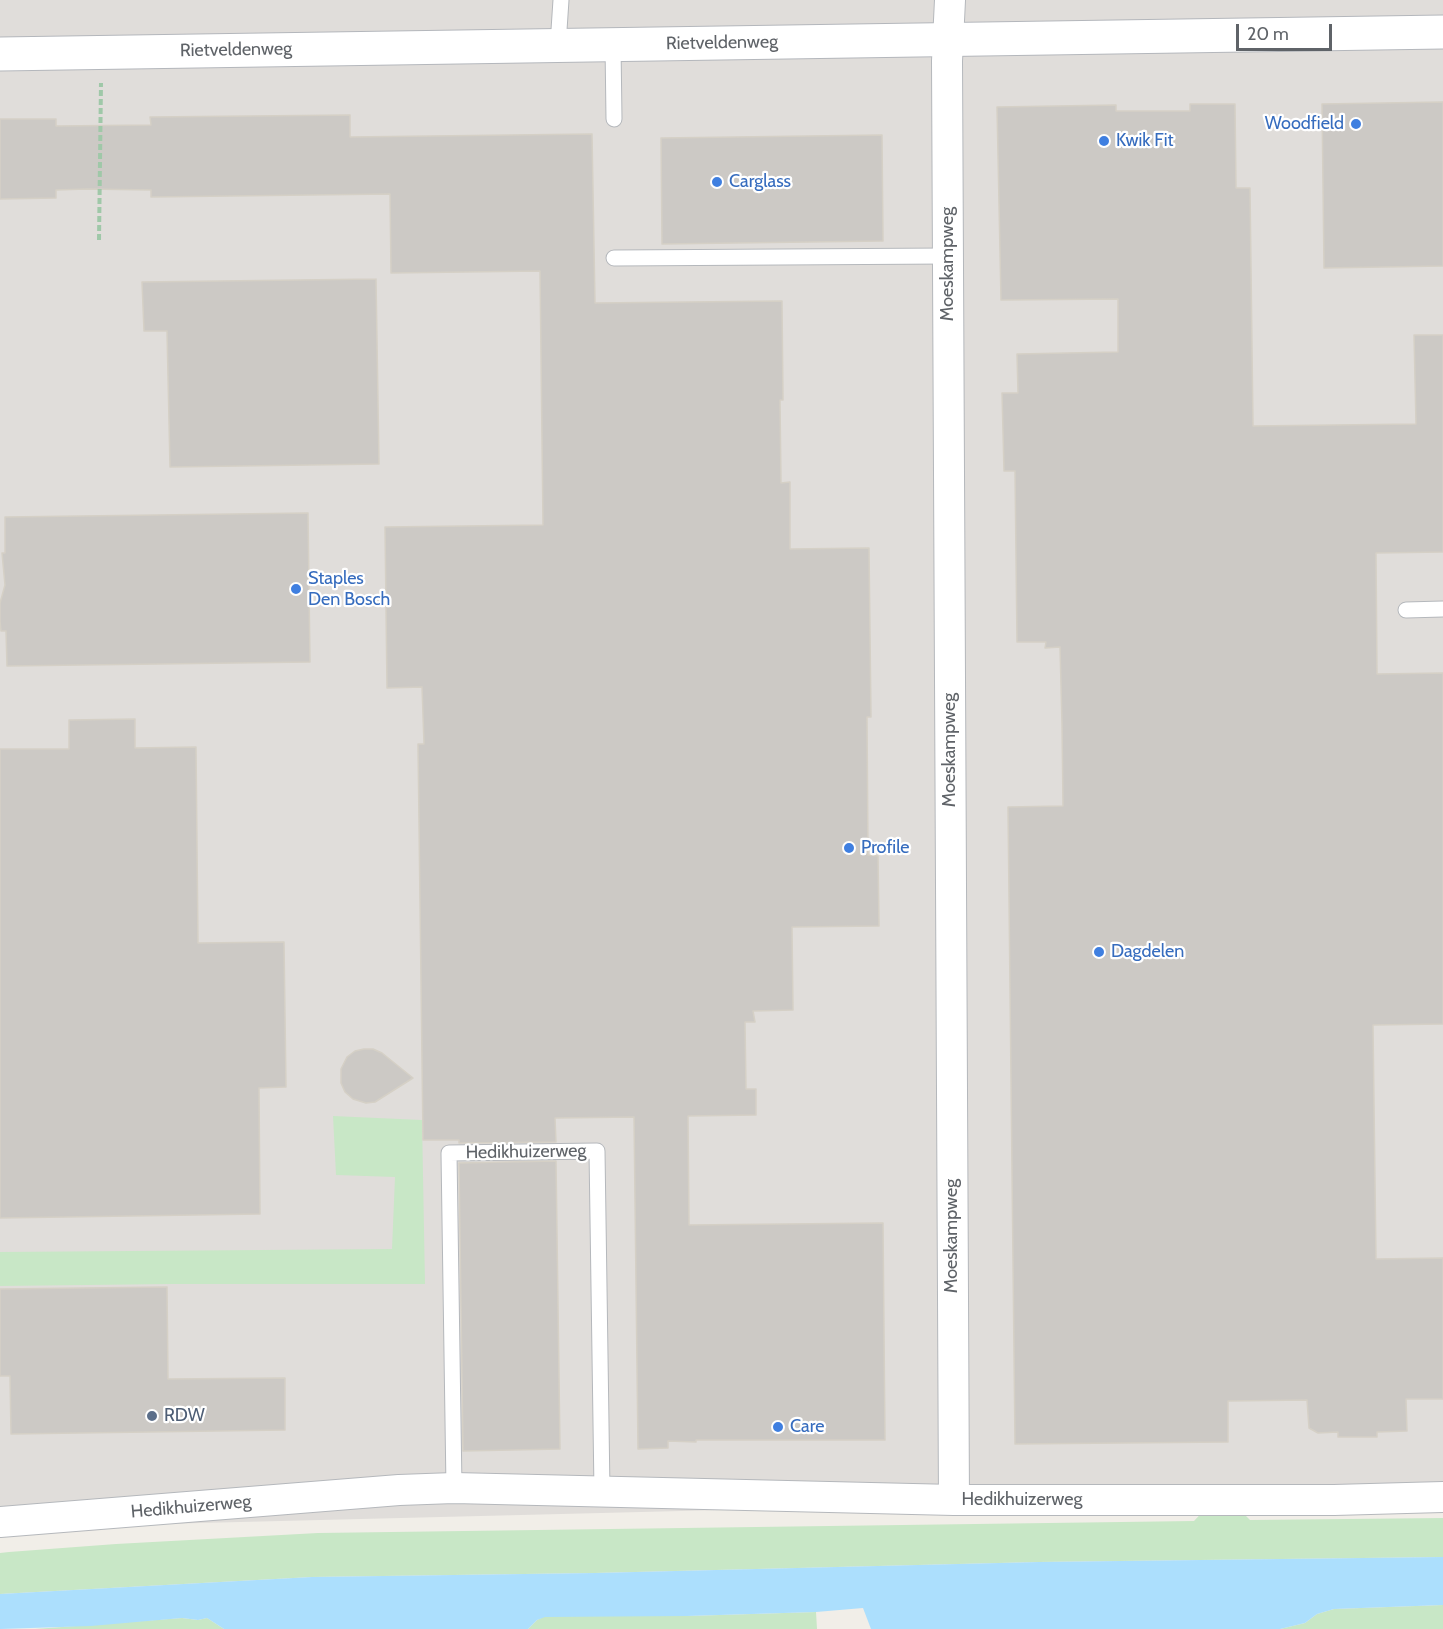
<!DOCTYPE html>
<style>
body{margin:0}
#map{position:relative;width:1443px;height:1629px;overflow:hidden;background:#f1eee8;font-family:Cabin,sans-serif}
canvas{display:block}
.scale{position:absolute;left:1236px;top:24px;width:96px;height:27px;box-sizing:border-box;border:3px solid #5f6368;border-top:0;padding-left:8px;font-size:18px;line-height:21px;white-space:nowrap;color:#5f6368;-webkit-text-stroke:4px #fff;paint-order:stroke}
</style>
<div id="map">
<canvas width="1443" height="1629"></canvas>
<div class="scale">20 m</div>
</div>
<script>
const c = document.querySelector('canvas').getContext('2d');
c.lineJoin = 'round';
function fillPath(path, color) { c.fillStyle = color; c.fill(path, 'evenodd'); }
const poly = rows => new Path2D(rows.map(r => 'M' + r).join(''));
function strokePath(path, color, width, dash) { c.strokeStyle = color; c.lineWidth = width; c.lineCap = dash ? 'butt' : 'round'; c.setLineDash(dash || []); c.stroke(path); }
function drawText(font, color, halo, rows, align = 'center') {
  c.font = font + ' Cabin,sans-serif'; c.lineWidth = 4.5; c.setLineDash([]); c.textBaseline = 'middle'; c.strokeStyle = halo; c.fillStyle = color; for (const [text, x, y, turn = 0] of rows) {
    c.save(); c.translate(x, y); c.rotate((+turn || 0) * Math.PI / 180); c.textAlign = isNaN(turn) ? turn : align; if (halo) c.strokeText(text, 0, 0); c.fillText(text, 0, 0); c.restore();
  }
}
fillPath(poly([
 [0,0,1443,0,1443,1492,0,1528]
]), '#e0ddda');
fillPath(poly([
 [333,1116,422,1120,425,1284,172,1284,0,1286,0,1252,392,1249,395,1177,336,1175],
 [1212,1502,1232,1502,1250,1520,1443,1518,1443,1557,1039,1562,595,1573,312,1577,0,1594,0,1553,9,1552,116,1544,318,1533,1194,1521],
 [1443,1605,1443,1629,1280,1629,1305,1623,1317,1614,1334,1609],
 [816,1612,817,1629,528,1629,537,1620,545,1616,687,1616],
 [182,1618,198,1620,207,1618,224,1629,35,1629]
]), '#c8e7c6');
fillPath(poly([
 [1443,1557,1443,1605,1334,1609,1317,1614,1305,1623,1280,1629,871,1629,863,1608,816,1612,687,1616,545,1617,537,1620,528,1629,224,1629,207,1618,198,1620,182,1618,91,1626,0,1629,0,1594,312,1577,595,1573,1039,1562]
]), '#acdffd');
const building = poly([
 [1443,102,1443,266,1324,268,1322,104,1443,102],
 [1190,104,1235,104,1236,188,1250,188,1253,426,1416,424,1414,335,1443,335,1443,552,1376,553,1377,674,1443,673,1443,1024,1373,1025,1376,1259,1443,1258,1443,1399,1406,1399,1407,1431,1377,1432,1377,1437,1338,1437,1338,1432,1318,1433,1309,1428,1307,1400,1228,1401,1228,1442,1015,1444,1008,807,1063,806,1062,724,1060,647,1045,648,1046,642,1017,642,1015,471,1004,471,1002,393,1018,393,1017,354,1118,352,1118,299,1001,300,997,107,1116,105,1116,111,1190,111,1190,104],
 [350,115,350,137,592,134,595,303,782,301,783,400,780,400,781,483,790,482,790,549,869,548,871,717,867,717,868,855,878,856,879,926,792,927,793,1010,753,1011,755,1022,745,1022,746,1089,756,1089,756,1115,688,1116,689,1225,883,1223,885,1440,696,1440,696,1442,668,1441,668,1448,638,1449,634,1117,555,1118,556,1142,459,1143,459,1140,423,1140,418,744,424,744,422,687,387,688,385,527,543,525,540,271,391,273,390,194,151,197,151,190,87,189,56,190,56,198,0,199,0,119,56,119,56,126,151,125,150,117,350,115],
 [882,135,883,241,662,244,661,138,882,135],
 [376,279,379,464,170,467,167,331,144,331,142,282,376,279],
 [308,513,310,662,7,666,6,631,1,631,0,621,0,603,5,585,2,553,5,553,5,517,308,513],
 [135,719,135,748,196,747,198,943,284,942,286,1087,259,1088,260,1214,0,1218,0,749,69,749,69,720,135,719],
 [364,1049,373,1049,382,1053,413,1078,375,1102,366,1103,353,1099,345,1092,341,1083,341,1069,347,1057,355,1051,364,1049],
 [556,1161,560,1449,463,1451,459,1163,556,1161],
 [167,1287,168,1379,285,1378,285,1430,11,1434,10,1376,0,1376,0,1289,167,1287]
]);
fillPath(building, '#ccc9c5');
strokePath(building, '#d5d0c6', 1.5);
const lane = poly([
 [558,45,561,0],
 [613,45,614,119],
 [614,258,948,256],
 [1406,610,1443,609],
 [454,1488,449,1153,597,1151,602,1491]
]);
const street = poly([
 [950,0,947,61,954,1500],
 [0,1522,399,1490,454,1488,954,1500,1334,1500,1443,1497]
]);
const secondary = poly([
 [0,54,1443,32]
]);
strokePath(lane, '#b5b8bc', 17);
strokePath(street, '#b5b8bc', 32);
strokePath(secondary, '#b4b7bc', 35);
strokePath(poly([
 [99,240,101,83]
]), '#9fc8a8', 4, [6, 3]);
strokePath(lane, '#fff', 15);
strokePath(street, '#fff', 30);
strokePath(secondary, '#fff', 33);
for (const [x, y, r, color] of [
 [1356,124,6,"#3f7fe0"],
 [1104,141,6,"#3f7fe0"],
 [717,182,6,"#3f7fe0"],
 [296,589,6,"#3f7fe0"],
 [849,848,6,"#3f7fe0"],
 [1099,952,6,"#3f7fe0"],
 [152,1416,6,"#5c6f8a"],
 [778,1427,6,"#3f7fe0"]
]) { const dot = new Path2D(); dot.arc(x, y, r, 0, 2 * Math.PI); c.fillStyle = color; c.fill(dot); strokePath(dot, '#fff', 2); }
drawText('18px', '#5f6368', '#fff', [
 ["Rietveldenweg",722,43,-1],
 ["Rietveldenweg",236,50,-1],
 ["Moeskampweg",948,264,-90],
 ["Moeskampweg",950,750,-90],
 ["Hedikhuizerweg",526,1152,-1],
 ["Moeskampweg",952,1236,-90],
 ["Hedikhuizerweg",1022,1500],
 ["Hedikhuizerweg",191,1507,-5]
]);
drawText('18px', '#366cbe', '#fff', [
 ["Woodfield",1344,124,"right"],
 ["Kwik Fit",1116,141],
 ["Carglass",729,182],
 ["Staples",308,579],
 ["Den Bosch",308,600],
 ["Profile",861,848],
 ["Dagdelen",1111,952],
 ["Care",790,1427]
], 'left');
drawText('18px', '#4e5e75', '#fff', [
 ["RDW",164,1416]
], 'left');
</script>
